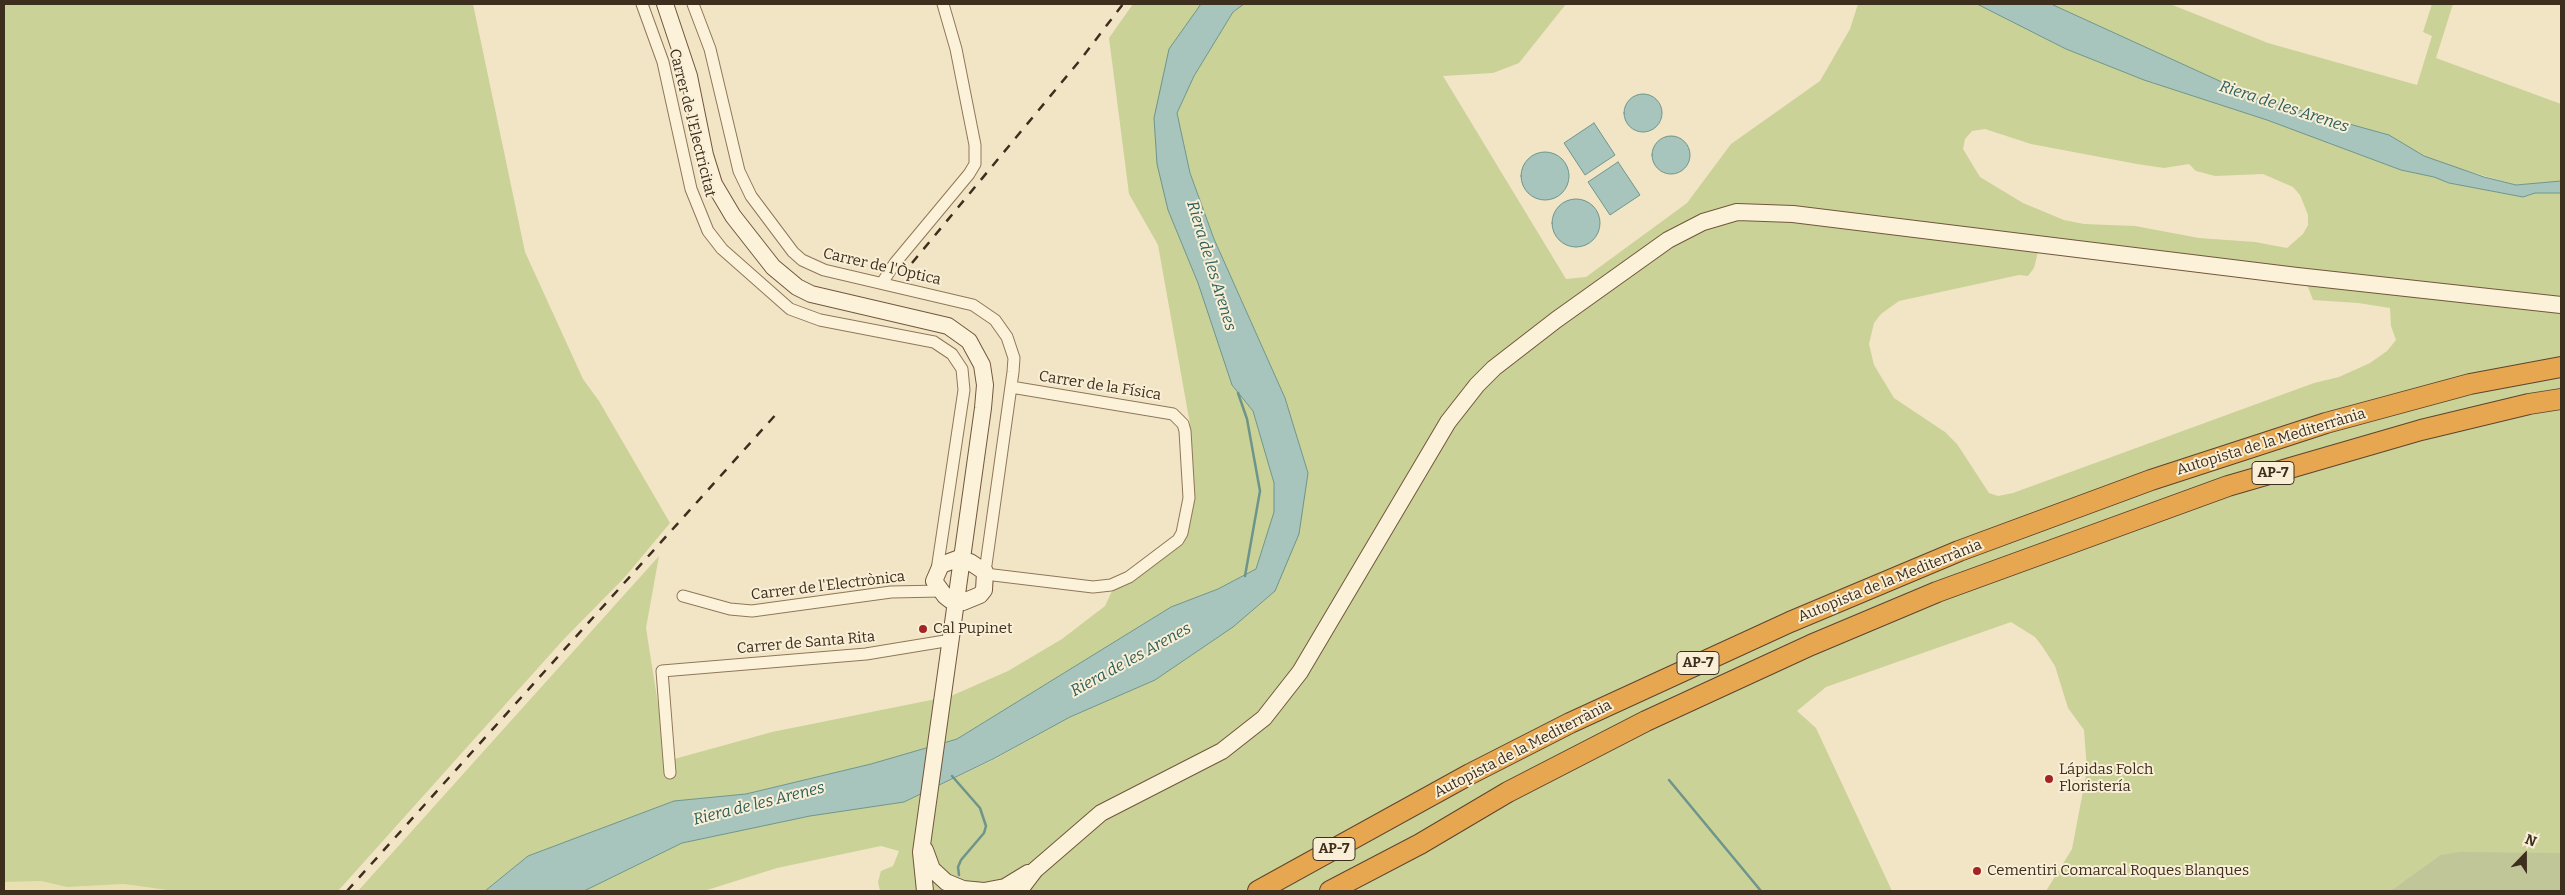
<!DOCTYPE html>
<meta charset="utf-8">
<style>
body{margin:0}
#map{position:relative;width:2565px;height:895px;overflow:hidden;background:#f2e5c6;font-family:Bitter,serif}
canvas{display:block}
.frame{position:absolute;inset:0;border:5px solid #3e2e1e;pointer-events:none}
.north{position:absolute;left:2500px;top:830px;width:50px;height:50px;-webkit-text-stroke:4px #f9efd6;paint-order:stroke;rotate:22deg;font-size:14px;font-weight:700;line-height:20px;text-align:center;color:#3e2e1e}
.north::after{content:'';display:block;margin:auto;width:18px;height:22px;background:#3e2e1e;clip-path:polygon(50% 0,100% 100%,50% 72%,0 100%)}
</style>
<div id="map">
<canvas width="2565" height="895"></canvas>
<div class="frame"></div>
<div class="north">N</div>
</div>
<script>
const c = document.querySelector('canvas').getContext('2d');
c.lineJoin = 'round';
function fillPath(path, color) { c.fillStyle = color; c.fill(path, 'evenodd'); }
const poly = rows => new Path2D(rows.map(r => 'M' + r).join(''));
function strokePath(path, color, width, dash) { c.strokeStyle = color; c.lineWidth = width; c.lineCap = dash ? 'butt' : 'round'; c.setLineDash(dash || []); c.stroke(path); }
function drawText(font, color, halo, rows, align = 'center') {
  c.font = font + ' Bitter,serif'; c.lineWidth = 4; c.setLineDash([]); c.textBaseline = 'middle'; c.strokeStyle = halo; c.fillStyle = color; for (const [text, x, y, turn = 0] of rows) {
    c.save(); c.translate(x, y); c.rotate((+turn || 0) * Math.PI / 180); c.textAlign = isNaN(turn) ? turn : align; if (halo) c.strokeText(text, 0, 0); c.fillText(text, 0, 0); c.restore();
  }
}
fillPath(poly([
 [28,881,41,881,67,887,124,884,174,891,4,891,4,882]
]), '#e9e0b2');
fillPath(poly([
 [4,4,473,4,525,252,583,379,599,401,670,523,625,577,564,639,338,891,174,891,124,884,67,887,41,881,4,882],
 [1133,4,1201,4,1169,50,1168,210,1198,283,1232,385,1253,411,1274,483,1274,512,1256,569,1218,589,1171,607,957,739,871,764,746,794,674,801,528,856,485,891,358,891,659,556,646,628,667,761,772,732,951,696,1008,671,1062,639,1105,606,1112,591,1184,543,1194,497,1190,424,1158,245,1129,194,1109,38],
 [1244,4,1566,4,1519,63,1493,73,1443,76,1566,279,1586,277,1687,203,1731,144,1820,81,1850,29,1858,4,1977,4,2066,49,2144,80,2267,120,2401,170,2434,177,2449,183,2523,197,2535,193,2561,193,2561,853,2440,855,2390,891,2046,891,2072,849,2087,770,2084,730,2068,708,2055,666,2042,646,2035,637,2011,622,1826,687,1797,711,1816,728,1892,891,880,891,878,882,881,871,893,866,899,851,881,846,777,868,704,891,584,891,682,843,810,816,904,802,993,760,1070,717,1155,680,1233,627,1275,591,1308,473,1285,398,1214,239,1190,173,1177,113,1194,76,1233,12],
 [1985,129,2031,144,2137,164,2164,168,2189,164,2196,171,2215,176,2263,174,2293,187,2300,195,2308,215,2308,225,2303,234,2287,248,2255,242,2199,238,2135,226,2084,224,2064,220,2023,203,1980,177,1963,149,1965,139,1972,131],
 [2039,248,2306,282,2313,300,2358,303,2390,308,2391,326,2396,340,2387,351,2370,363,2339,377,2314,383,2013,493,1998,496,1989,493,1957,444,1945,432,1894,398,1874,365,1869,344,1874,323,1881,314,1899,301,2019,275,2028,276,2034,268],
 [2051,4,2170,4,2268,43,2417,85,2432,36,2423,32,2432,4,2453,4,2436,58,2561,104,2561,181,2516,185,2443,164,2424,156,2389,135,2259,99]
]), '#cad298');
fillPath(poly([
 [2460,852,2561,853,2561,891,2390,891,2440,855]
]), '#c0c698');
const water = poly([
 [1201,4,1244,4,1233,12,1194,76,1177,113,1190,173,1214,239,1285,398,1308,473,1299,534,1275,591,1233,627,1155,680,1070,717,993,759,904,802,810,816,682,843,584,891,485,891,528,856,674,801,746,794,871,764,957,739,1171,607,1218,589,1256,569,1274,512,1274,483,1253,411,1232,385,1198,283,1168,210,1157,164,1154,118,1169,49,1201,4],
 [1977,4,2051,4,2259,99,2389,135,2424,156,2484,177,2516,185,2561,181,2561,193,2535,193,2523,197,2449,183,2434,177,2401,170,2267,120,2144,80,2066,49,1977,4],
 '1624 113a19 19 0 1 1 38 0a19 19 0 1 1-38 0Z',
 [1594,123,1615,155,1585,175,1564,143,1594,123],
 '1652 155a19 19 0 1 1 38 0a19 19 0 1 1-38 0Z',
 '1521 176a24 24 0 1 1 48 0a24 24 0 1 1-48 0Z',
 [1618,162,1640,195,1610,215,1588,182,1618,162],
 '1552 223a24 24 0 1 1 48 0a24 24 0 1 1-48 0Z'
]);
fillPath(water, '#a7c5bd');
strokePath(water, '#6d958b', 1);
strokePath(poly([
 [1238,393,1247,419,1260,491,1245,576],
 [952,776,980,808,986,826,984,833,961,860,958,867,959,875],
 [1669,780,1761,891]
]), '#6d958b', 2.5);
const street = poly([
 [642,4,663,62,691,189,708,231,722,249,790,309,820,320,934,342,952,354,962,369,964,390,937,570],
 [693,4,710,49,739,171,751,196,793,252,802,260,824,270,973,305,995,320,1007,337,1014,358,1013,372,985,572],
 [882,283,895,263,969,174,975,164,975,145,956,49,943,4],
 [985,574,1093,587,1111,585,1129,577,1178,540,1182,533,1189,498,1185,431,1183,424,1173,414,1011,387],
 [683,596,730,609,752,611,891,592,941,591],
 [670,773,662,671,866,654,951,640]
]);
const secondary = poly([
 [665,4,689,76,705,155,714,184,733,216,773,267,797,287,811,294,948,326,969,341,982,365,985,385,983,408,921,852,925,891],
 [957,559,970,562,985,572,984,590,980,595,963,602,950,600,945,596,934,581,941,565,957,559],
 [925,850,932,869,946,882,963,889,984,891],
 [984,891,1005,887,1028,873],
 [1019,891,1035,870,1101,813,1222,751,1264,718,1300,672,1448,422,1477,385,1494,368,1556,320,1668,240,1703,222,1737,212,1793,214,2297,276,2561,305]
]);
const highway = poly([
 [1258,891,1470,774,1570,723,1790,622,1959,551,2151,480,2326,423,2470,384,2561,367],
 [1330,891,1420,844,1508,792,1646,721,1811,645,1937,592,2228,486,2421,430,2529,404,2561,399]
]);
strokePath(street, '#8f7759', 13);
strokePath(secondary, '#71573c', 18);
strokePath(highway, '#5d442e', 22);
strokePath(street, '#fcf2da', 11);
strokePath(secondary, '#fcf2da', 16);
strokePath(highway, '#e7a650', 20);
strokePath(poly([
 [912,263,1081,59,1123,4],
 [347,891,779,411]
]), '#3e2e1e', 2.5, [9, 9]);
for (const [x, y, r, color] of [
 [923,629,5,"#a42424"],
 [2049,779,5,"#a42424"],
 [1977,871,5,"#a42424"]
]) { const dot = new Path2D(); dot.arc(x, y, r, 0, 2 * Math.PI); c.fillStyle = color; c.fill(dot); strokePath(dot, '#f9efd6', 2); }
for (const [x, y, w] of [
 [2273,473,42],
 [1698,663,42],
 [1334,849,42]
]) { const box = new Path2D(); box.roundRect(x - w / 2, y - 11.5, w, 23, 4); c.fillStyle = '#f9efd6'; c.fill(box); strokePath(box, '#3e2e1e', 1); }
drawText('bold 14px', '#3e2e1e', null, [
 ["AP-7",2273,473],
 ["AP-7",1698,663],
 ["AP-7",1334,849]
]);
drawText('15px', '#3e2e1e', '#f9efd6', [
 ["Carrer de l'Electricitat",692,123,76],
 ["Carrer de l'Òptica",882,267,13],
 ["Carrer de la Física",1100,386,9],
 ["Autopista de la Mediterrània",2271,442,-17],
 ["Autopista de la Mediterrània",1890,581,-22],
 ["Carrer de l'Electrònica",828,586,-7],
 ["Carrer de Santa Rita",806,643,-5],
 ["Autopista de la Mediterrània",1523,749,-27]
]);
drawText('15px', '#3e2e1e', '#f9efd6', [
 ["Cal Pupinet",933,629],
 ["Lápidas Folch",2059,770],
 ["Floristería",2059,787],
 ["Cementiri Comarcal Roques Blanques",1987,871]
], 'left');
drawText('italic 16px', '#2c5f5c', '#f9efd6', [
 ["Riera de les Arenes",2284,107,18],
 ["Riera de les Arenes",1211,266,73],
 ["Riera de les Arenes",1131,660,-29],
 ["Riera de les Arenes",759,804,-14]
]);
</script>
